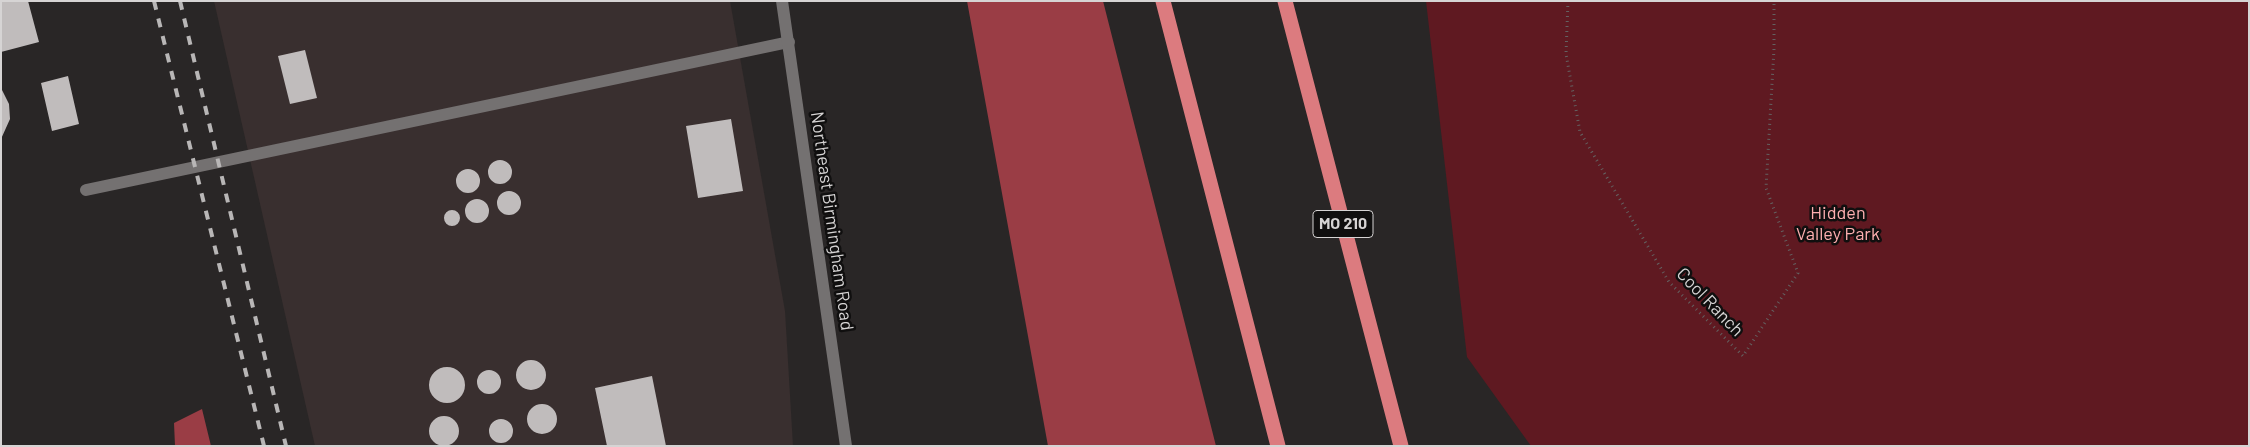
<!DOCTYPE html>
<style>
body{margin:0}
#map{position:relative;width:2250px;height:447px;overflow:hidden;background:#292626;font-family:Barlow,sans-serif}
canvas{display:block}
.frame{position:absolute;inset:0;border:2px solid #d6d4d4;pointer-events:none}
</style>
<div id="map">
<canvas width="2250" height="447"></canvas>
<div class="frame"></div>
</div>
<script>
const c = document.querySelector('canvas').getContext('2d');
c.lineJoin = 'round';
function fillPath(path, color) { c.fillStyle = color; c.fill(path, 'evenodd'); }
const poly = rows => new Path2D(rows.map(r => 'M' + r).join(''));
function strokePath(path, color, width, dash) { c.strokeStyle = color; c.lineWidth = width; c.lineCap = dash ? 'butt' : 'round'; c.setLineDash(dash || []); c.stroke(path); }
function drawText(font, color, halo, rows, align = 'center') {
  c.font = font + ' Barlow,sans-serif'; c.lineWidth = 5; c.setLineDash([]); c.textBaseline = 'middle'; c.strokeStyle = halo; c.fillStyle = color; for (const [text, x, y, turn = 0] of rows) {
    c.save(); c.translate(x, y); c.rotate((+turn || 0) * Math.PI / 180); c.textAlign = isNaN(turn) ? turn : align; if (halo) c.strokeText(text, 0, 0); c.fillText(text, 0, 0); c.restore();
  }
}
fillPath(poly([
 [214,1,730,1,785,311,793,446,315,446]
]), '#392f2f');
fillPath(poly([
 [1426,1,2249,1,2249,446,1531,446,1467,357]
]), '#5f1921');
fillPath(poly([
 [967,1,1103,1,1216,446,1048,446],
 [202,409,211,446,175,446,174,423]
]), '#9a3d45');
fillPath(poly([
 [1,1,28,1,39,42,1,52],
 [305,50,317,98,290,104,278,56],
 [68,76,79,124,52,131,41,83],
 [1,88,9,104,10,119,1,139],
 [731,119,743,191,698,198,686,126],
 '488 172a12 12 0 1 1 24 0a12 12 0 1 1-24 0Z',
 '456 181a12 12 0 1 1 24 0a12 12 0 1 1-24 0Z',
 '497 203a12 12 0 1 1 24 0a12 12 0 1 1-24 0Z',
 '465 211a12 12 0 1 1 24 0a12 12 0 1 1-24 0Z',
 '444 218a8 8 0 1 1 16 0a8 8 0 1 1-16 0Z',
 '516 375a15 15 0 1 1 30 0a15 15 0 1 1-30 0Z',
 '429 385a18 18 0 1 1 36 0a18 18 0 1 1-36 0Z',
 '477 382a12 12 0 1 1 24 0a12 12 0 1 1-24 0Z',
 [652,376,666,446,607,446,595,388],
 '527 419a15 15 0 1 1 30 0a15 15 0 1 1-30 0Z',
 '429 431a15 15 0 1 1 30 0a15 15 0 1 1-30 0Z',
 '489 431a12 12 0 1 1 24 0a12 12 0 1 1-24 0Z'
]), '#c0bcbc');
strokePath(poly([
 [1568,1,1566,54,1580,132,1669,282,1743,356,1798,273,1766,188,1774,49,1774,1]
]), '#646161', 3, [1, 4]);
strokePath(poly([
 [86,190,789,42]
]), '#747171', 12);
strokePath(poly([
 [782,1,846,446]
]), '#747171', 12);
strokePath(poly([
 [1163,1,1278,446],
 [1285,1,1401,446]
]), '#dc7b7f', 15);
strokePath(poly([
 [154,1,264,446],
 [180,1,286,446]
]), '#b8b6b6', 4, [9, 9]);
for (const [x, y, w] of [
 [1343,224,60]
]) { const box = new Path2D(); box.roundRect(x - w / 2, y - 13.5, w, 27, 4); c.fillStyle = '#100f0f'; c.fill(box); strokePath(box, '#d6d4d4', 1); }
drawText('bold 16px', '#d6d4d4', null, [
 ["MO 210",1343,224]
]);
drawText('18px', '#feafb0', '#100f0f', [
 ["Hidden",1838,213],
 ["Valley Park",1838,234]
]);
drawText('18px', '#d6d4d4', '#100f0f', [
 ["Northeast Birmingham Road",832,221,82],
 ["Cool Ranch",1710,302,46]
]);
</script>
